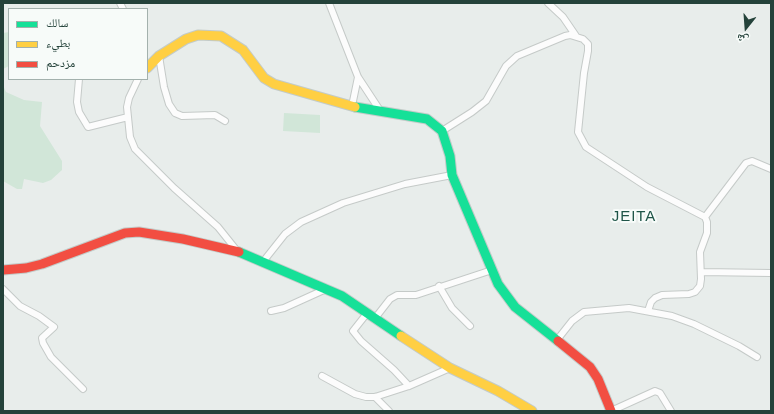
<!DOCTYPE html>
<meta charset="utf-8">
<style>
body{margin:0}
#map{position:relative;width:774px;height:414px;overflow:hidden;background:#e8edeb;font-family:Arial,"Noto Naskh Arabic",sans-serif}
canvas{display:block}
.frame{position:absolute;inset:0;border:4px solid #24423a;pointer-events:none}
.legend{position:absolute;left:8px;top:8px;width:140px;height:72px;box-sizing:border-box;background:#f7fbf9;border:1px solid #a3b1ad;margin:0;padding:5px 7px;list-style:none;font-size:12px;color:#24423a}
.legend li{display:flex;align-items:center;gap:8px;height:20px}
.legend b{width:20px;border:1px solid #a3b1ad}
.north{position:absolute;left:726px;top:8px;width:40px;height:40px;-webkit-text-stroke:3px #f7fbf9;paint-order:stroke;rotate:197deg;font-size:11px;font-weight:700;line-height:16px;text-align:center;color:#24423a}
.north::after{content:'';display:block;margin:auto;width:14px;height:18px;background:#24423a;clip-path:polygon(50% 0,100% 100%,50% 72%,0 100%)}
</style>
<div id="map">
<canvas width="774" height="414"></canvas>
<div class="frame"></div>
<ul class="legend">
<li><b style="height:5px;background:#16e098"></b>سالك</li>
<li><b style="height:5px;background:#ffcf43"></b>بطيء</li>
<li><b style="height:5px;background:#f24e42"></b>مزدحم</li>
</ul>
<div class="north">ش</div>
</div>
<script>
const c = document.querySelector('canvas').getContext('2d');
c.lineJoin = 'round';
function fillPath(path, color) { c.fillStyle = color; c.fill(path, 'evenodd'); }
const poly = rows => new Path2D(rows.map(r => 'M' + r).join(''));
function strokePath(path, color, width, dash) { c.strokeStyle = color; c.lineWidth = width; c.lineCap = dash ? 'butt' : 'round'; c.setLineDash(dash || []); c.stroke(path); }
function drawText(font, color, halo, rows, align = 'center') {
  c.font = font + ' Arial,sans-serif'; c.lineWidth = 4; c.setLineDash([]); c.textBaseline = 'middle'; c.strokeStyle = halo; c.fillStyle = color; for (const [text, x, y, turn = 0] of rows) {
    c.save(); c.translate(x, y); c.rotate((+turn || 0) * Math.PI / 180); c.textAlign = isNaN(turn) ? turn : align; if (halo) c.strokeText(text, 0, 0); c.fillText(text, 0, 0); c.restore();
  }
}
fillPath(poly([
 [9,32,9,66,3,69,3,85,6,92,24,100,42,102,40,126,62,161,62,170,51,180,43,183,24,179,22,189,17,189,3,181,3,33],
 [284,113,320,115,320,133,283,131]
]), '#d1e6d8');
const street = poly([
 [120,3,123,9],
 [329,3,358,77,381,112],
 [548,3,563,17,576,36],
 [159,56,164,87,169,104,175,113,182,116,215,115,225,121],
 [79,79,77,102,79,112,88,127,128,117],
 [138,79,129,98,127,107,130,137,135,149,174,188,218,227,238,252],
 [352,106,358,77],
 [442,131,472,112,486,101,506,66,517,56,565,36,570,35,583,39,588,44,588,51,584,73,578,132,586,147,647,187,705,217],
 [262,263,285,234,301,222,343,203,405,184,452,175],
 [701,272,771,273],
 [439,286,452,308,470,326],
 [3,289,20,306,39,316,54,327,42,338,43,343,51,357,83,389],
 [271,311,284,308,326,289],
 [648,311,651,302,655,298,662,295,689,294,695,292,700,286,701,279,700,252,707,233,707,222,705,217,746,163,752,161,771,169],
 [368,312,353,331,361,341,394,370,409,386],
 [376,317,390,299,397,295,416,295,492,270],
 [557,340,572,321,584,312,629,308,672,316,694,324,739,346,757,357],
 [322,376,355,394,366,397,375,397,409,386,450,368],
 [375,397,389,411],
 [611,411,655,391,660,393,671,411]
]);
const fast = poly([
 [355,107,427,119,442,131,450,156,452,175,498,284,515,307,558,341],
 [239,252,342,296,401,336]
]);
const slow = poly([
 [147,68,159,56,186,39,198,35,221,36,243,50,264,78,274,84,355,107],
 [401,336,450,368,498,391,532,411]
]);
const jam = poly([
 [3,270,26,268,42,264,125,233,139,232,183,239,239,252],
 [558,341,590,367,598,379,611,411]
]);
strokePath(street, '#c5cac8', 8);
strokePath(fast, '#c3cbc8', 11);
strokePath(slow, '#c3cbc8', 11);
strokePath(jam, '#c3cbc8', 11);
strokePath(street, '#fcfcfc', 6);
strokePath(fast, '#16e098', 9);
strokePath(slow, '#ffcf43', 9);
strokePath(jam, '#f24e42', 9);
c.letterSpacing = '1px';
drawText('15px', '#1f5548', '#f7fbf9', [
 ["JEITA",634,217]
]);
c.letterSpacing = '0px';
</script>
